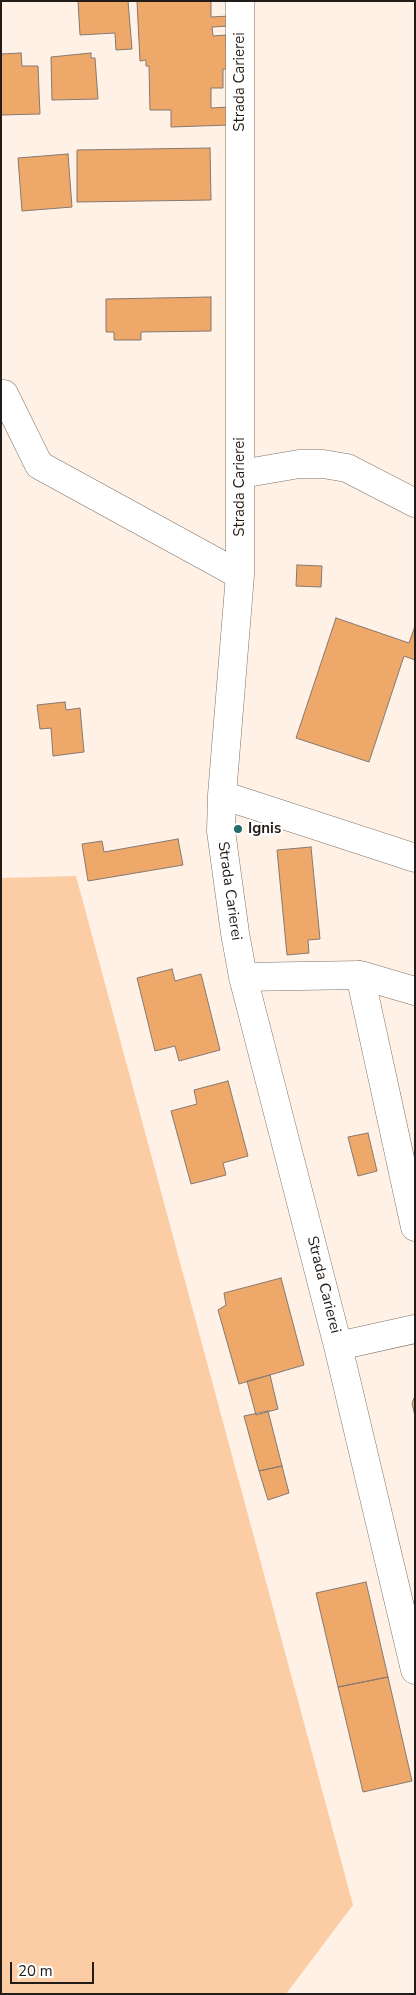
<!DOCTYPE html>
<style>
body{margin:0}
#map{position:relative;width:416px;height:1995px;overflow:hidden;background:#fff1e6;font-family:"Nunito Sans",sans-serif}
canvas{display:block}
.frame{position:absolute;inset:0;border:2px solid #211c18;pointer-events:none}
.scale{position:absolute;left:10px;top:1962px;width:84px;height:22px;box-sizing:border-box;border:2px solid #211c18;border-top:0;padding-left:6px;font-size:15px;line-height:18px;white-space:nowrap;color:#211c18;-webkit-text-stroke:4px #fff;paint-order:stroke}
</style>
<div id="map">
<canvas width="416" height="1995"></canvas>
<div class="frame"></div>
<div class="scale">20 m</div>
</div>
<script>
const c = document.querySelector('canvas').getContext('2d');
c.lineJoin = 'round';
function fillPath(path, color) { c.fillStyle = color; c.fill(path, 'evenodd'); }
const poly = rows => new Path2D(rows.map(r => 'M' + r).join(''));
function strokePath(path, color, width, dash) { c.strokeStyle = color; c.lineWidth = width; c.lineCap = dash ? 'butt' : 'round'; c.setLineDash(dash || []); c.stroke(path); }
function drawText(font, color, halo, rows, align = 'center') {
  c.font = font + ' "Nunito Sans",sans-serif'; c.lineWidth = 4.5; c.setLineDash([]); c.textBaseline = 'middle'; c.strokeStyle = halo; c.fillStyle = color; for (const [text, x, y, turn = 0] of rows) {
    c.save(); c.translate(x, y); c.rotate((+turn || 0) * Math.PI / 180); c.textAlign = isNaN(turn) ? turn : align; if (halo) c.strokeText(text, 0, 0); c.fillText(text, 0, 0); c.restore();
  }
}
fillPath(poly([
 [76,876,353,1905,286,1994,1,1994,1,878]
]), '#fccca4');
const building = poly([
 [78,1,128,1,132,49,116,50,115,33,80,35,78,1],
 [137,1,211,1,211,17,230,16,230,26,212,27,213,36,226,35,227,69,223,69,223,88,211,88,211,108,230,107,231,125,171,127,171,110,150,110,149,66,146,66,146,60,140,61,137,1],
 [21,53,22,66,38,66,40,114,1,115,1,54,21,53],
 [91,53,91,58,95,58,98,99,52,100,51,57,91,53],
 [210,148,211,200,77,202,77,150,210,148],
 [68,154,72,207,22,211,18,158,68,154],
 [211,297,211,331,141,332,141,340,114,340,114,332,106,332,106,299,211,297],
 [297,565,322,566,321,587,296,586,297,565],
 [336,618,409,643,415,626,415,660,404,656,369,762,296,738,336,618],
 [65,702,66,710,80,708,84,752,53,756,51,728,40,729,37,705,65,702],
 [178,839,183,865,88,881,82,844,102,841,104,852,178,839],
 [311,847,320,939,308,940,309,953,287,955,277,850,311,847],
 [172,969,175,981,201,974,220,1050,179,1061,175,1046,155,1051,137,978,172,969],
 [228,1081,248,1156,223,1163,226,1175,191,1184,171,1111,197,1104,194,1090,228,1081],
 [368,1133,377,1171,358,1176,348,1137,368,1133],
 [281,1278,304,1365,239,1384,218,1310,226,1305,224,1293,281,1278],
 [270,1375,278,1409,256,1415,247,1381,270,1375],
 [415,1396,415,1416,412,1403,415,1396],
 [268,1411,282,1466,259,1471,244,1416,268,1411],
 [282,1466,289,1493,268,1500,259,1471,282,1466],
 [366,1582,388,1677,338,1687,316,1593,366,1582],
 [388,1677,412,1781,363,1792,338,1687,388,1677]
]);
fillPath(building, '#eea86a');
strokePath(building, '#857970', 1);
const minor = poly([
 [240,1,240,575,222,795,221,831,235,933,243,977,338,1346,415,1670],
 [4,394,39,465,240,575],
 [241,474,299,464,323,464,347,468,415,503],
 [222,795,415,858],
 [360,975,415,1227],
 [243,977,360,975,415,991],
 [338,1346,415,1329]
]);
strokePath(minor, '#7d7268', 29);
strokePath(minor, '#fff', 28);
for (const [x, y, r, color] of [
 [238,829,5,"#236e6c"]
]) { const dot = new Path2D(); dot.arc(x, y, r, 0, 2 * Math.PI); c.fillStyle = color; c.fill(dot); strokePath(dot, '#fff', 2); }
drawText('15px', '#211c18', '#fff', [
 ["Strada Carierei",240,82,-90],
 ["Strada Carierei",240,487,-90],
 ["Strada Carierei",229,891,82],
 ["Strada Carierei",323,1285,76]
]);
drawText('bold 15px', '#211c18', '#fff', [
 ["Ignis",248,829]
], 'left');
</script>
